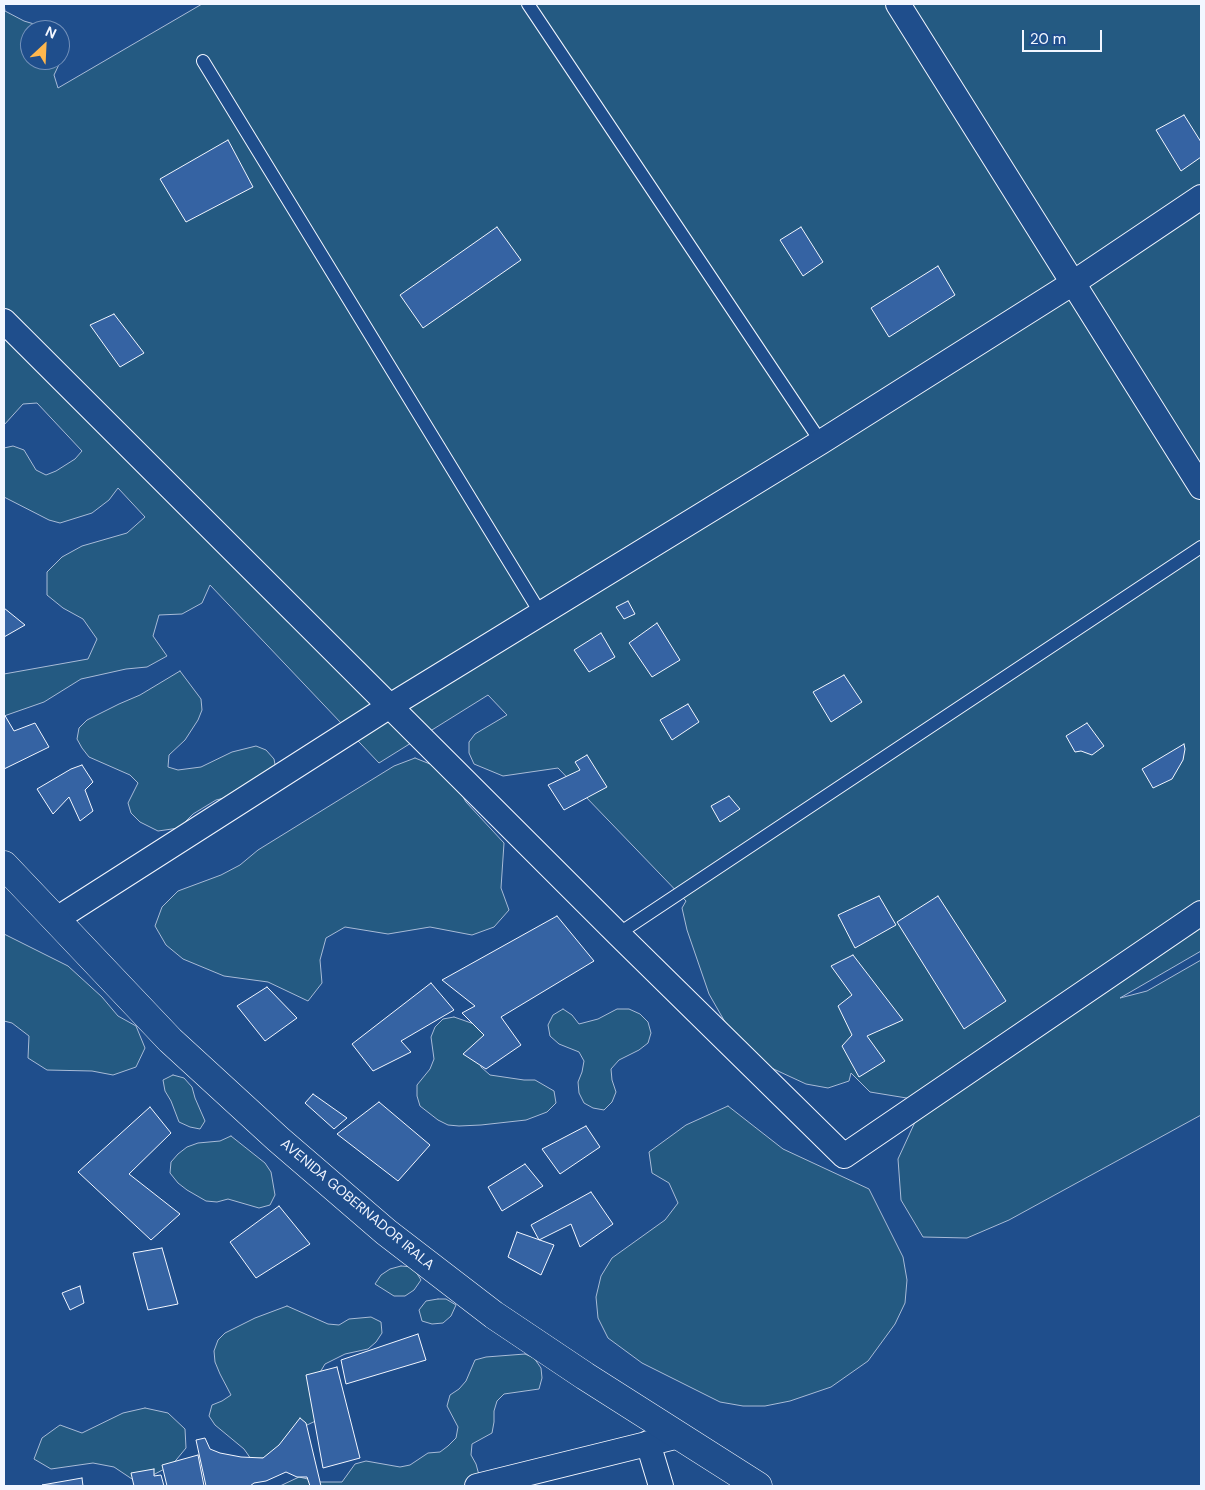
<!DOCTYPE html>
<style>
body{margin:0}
#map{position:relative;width:1205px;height:1490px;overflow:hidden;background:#1f4e8c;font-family:"DM Sans",sans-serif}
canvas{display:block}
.frame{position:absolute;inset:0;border:5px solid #f2f6ff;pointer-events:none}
.north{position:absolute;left:20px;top:20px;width:50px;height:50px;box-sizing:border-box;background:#1f4e8c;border:1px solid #7391ba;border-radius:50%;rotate:25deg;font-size:14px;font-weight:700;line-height:20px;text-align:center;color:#f2f6ff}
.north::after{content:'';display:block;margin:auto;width:18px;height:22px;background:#ffb74d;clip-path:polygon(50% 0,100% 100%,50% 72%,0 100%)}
.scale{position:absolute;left:1022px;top:30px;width:80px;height:22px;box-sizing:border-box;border:2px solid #f2f6ff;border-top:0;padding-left:6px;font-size:15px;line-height:18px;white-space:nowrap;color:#f2f6ff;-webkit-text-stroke:4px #1f4e8c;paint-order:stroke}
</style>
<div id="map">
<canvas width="1205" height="1490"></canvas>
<div class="frame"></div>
<div class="north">N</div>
<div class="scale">20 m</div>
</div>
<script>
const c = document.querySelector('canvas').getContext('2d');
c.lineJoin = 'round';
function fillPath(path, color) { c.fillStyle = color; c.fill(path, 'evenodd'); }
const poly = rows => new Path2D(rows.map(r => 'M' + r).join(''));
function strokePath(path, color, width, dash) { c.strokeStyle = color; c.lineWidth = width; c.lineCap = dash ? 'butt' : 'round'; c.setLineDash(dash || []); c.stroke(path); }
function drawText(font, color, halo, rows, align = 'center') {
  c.font = font + ' "DM Sans",sans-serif'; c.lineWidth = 4; c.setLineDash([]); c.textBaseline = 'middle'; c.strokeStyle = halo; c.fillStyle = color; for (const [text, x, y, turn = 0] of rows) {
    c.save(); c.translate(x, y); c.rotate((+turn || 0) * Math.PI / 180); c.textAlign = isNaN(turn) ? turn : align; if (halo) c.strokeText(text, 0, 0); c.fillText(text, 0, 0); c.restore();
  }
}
const green = poly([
 [4,4,5,11,24,21,54,30,30,30,30,60,60,60,60,32,65,33,63,56,54,75,58,88,202,4,1201,4,1201,951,1120,998,1147,991,1201,960,1201,1115,1009,1220,967,1238,923,1237,901,1200,898,1159,915,1122,937,1103,870,1092,851,1073,849,1081,828,1088,806,1084,765,1065,733,1036,709,994,687,930,682,908,686,901,558,768,503,776,474,764,469,753,469,742,475,734,507,715,488,695,379,763,210,585,202,603,182,614,159,615,153,636,167,656,147,667,126,669,81,679,44,702,4,716,4,674,88,659,97,639,83,619,63,608,47,595,47,572,62,557,82,546,127,533,145,517,118,488,109,500,92,513,60,523,49,520,4,497,4,448,13,446,24,450,36,470,46,475,56,471,75,459,82,451,37,403,23,404,4,425,4,4],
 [180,671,201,699,202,710,198,720,185,740,169,755,168,767,178,770,201,767,232,752,256,746,266,750,274,759,276,770,233,796,216,800,193,814,179,828,158,831,140,822,131,813,128,803,138,783,130,775,89,757,82,748,77,739,79,728,87,720,119,704,140,695,180,671],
 [415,758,435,766,454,781,466,802,504,843,501,888,509,910,494,927,472,935,430,927,388,934,345,927,326,938,320,960,322,983,308,1001,268,982,224,976,183,959,166,945,155,926,162,907,178,891,221,875,240,865,258,850,394,766,415,758],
 [4,934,68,966,102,997,118,1016,136,1026,145,1048,136,1067,113,1075,92,1071,47,1070,28,1058,29,1036,12,1023,4,1021,4,934],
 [563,1009,572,1015,579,1024,598,1019,617,1009,629,1009,640,1014,648,1022,651,1033,648,1043,639,1050,619,1060,611,1069,612,1080,616,1092,612,1102,604,1110,593,1108,584,1103,579,1093,578,1082,582,1072,584,1061,579,1052,559,1044,550,1036,548,1025,553,1015,563,1009],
 [454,1017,477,1025,484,1035,480,1056,481,1067,490,1075,524,1080,535,1080,554,1091,556,1103,547,1112,526,1120,481,1125,459,1126,448,1125,438,1120,420,1106,417,1096,417,1085,430,1069,434,1059,431,1037,435,1027,443,1019,454,1017],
 [173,1075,184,1078,192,1087,195,1098,205,1121,200,1129,190,1127,179,1122,171,1101,165,1091,163,1080,173,1075],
 [728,1106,783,1149,869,1189,903,1257,907,1280,905,1303,895,1324,868,1361,831,1387,790,1401,765,1406,743,1406,720,1402,642,1363,608,1338,598,1318,596,1297,601,1276,612,1258,665,1220,678,1203,669,1183,652,1173,649,1152,686,1125,728,1106],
 [231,1136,265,1163,271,1172,275,1195,270,1205,259,1208,228,1199,217,1202,206,1201,187,1190,178,1183,170,1173,171,1162,178,1154,187,1147,198,1143,220,1141,231,1136],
 [401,1266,413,1267,421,1280,414,1290,405,1296,394,1296,375,1284,381,1275,390,1269,401,1266],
 [438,1299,446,1299,456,1305,451,1316,443,1323,432,1324,422,1321,419,1310,426,1301,438,1299],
 [287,1306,328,1324,339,1325,349,1319,371,1317,381,1322,382,1333,376,1342,368,1349,345,1354,325,1364,319,1374,326,1416,305,1426,274,1457,251,1459,244,1449,215,1425,209,1416,212,1405,222,1401,231,1395,220,1374,215,1362,214,1351,218,1340,225,1333,255,1318,287,1306],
 [525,1354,534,1358,541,1368,542,1378,539,1389,504,1394,497,1401,494,1411,494,1422,492,1433,472,1444,471,1455,476,1464,479,1475,479,1486,280,1486,299,1477,321,1482,342,1482,355,1464,366,1461,400,1467,410,1465,428,1453,440,1452,448,1446,456,1438,458,1427,447,1406,450,1395,459,1389,466,1381,475,1360,486,1357,525,1354],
 [145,1408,168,1413,185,1429,186,1448,172,1465,153,1475,132,1479,114,1467,93,1463,51,1469,34,1459,42,1438,60,1425,82,1433,123,1413,145,1408]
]);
fillPath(green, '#245a82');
strokePath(green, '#a8bbd7', 1);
const building = poly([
 [1184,115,1201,142,1201,157,1181,171,1156,130,1184,115],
 [228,140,253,187,186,222,160,179,228,140],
 [497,227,521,260,423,328,400,295,497,227],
 [801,227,823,262,803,276,780,240,801,227],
 [938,266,955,295,889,337,871,308,938,266],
 [114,314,144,353,120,367,90,325,114,314],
 [628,601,635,614,624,619,616,607,628,601],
 [4,608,25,625,4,637,4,608],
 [657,623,680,660,652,677,629,643,657,623],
 [601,633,615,657,589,672,574,650,601,633],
 [844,675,862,702,831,722,813,692,844,675],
 [688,704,699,722,672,740,660,720,688,704],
 [4,714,14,731,35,723,49,747,4,769,4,714],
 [1087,723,1104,746,1092,755,1081,751,1075,752,1066,736,1087,723],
 [1184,744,1185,749,1183,760,1172,779,1153,788,1142,769,1184,744],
 [587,755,607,787,564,810,548,785,580,770,575,762,587,755],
 [82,765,93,782,85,790,93,811,80,821,69,797,53,814,37,789,71,769,82,765],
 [729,796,740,809,720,822,711,806,729,796],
 [879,896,896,925,855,948,838,915,879,896],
 [938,896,1006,1001,964,1029,897,922,938,896],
 [557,916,594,961,501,1017,521,1045,486,1069,463,1054,484,1035,462,1013,475,1006,442,980,557,916],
 [853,955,903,1020,867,1036,885,1061,859,1077,842,1046,852,1035,838,1006,852,995,831,966,853,955],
 [431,983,454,1010,401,1041,411,1052,373,1071,352,1044,431,983],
 [267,987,297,1018,265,1041,237,1006,267,987],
 [313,1094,347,1118,334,1129,305,1103,313,1094],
 [379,1102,430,1145,398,1181,337,1134,379,1102],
 [150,1107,171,1133,129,1174,180,1214,151,1240,78,1172,150,1107],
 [586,1126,600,1147,560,1174,542,1149,586,1126],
 [525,1164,543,1186,502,1211,488,1187,525,1164],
 [591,1192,613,1224,580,1247,571,1224,539,1240,531,1225,591,1192],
 [279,1206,310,1244,256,1278,230,1242,279,1206],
 [517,1232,554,1245,541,1275,508,1257,517,1232],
 [162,1248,178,1304,148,1310,133,1253,162,1248],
 [80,1286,84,1303,70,1310,62,1293,80,1286],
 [418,1334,426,1360,346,1384,341,1360,418,1334],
 [337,1367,360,1458,323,1468,306,1375,337,1367],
 [300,1418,306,1423,321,1486,310,1486,307,1477,297,1477,286,1472,266,1481,254,1483,250,1486,206,1486,196,1440,205,1438,210,1449,220,1453,241,1457,263,1458,279,1445,300,1418],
 [198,1455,204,1486,167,1486,162,1465,198,1455],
 [154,1469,154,1476,161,1475,164,1486,129,1486,134,1486,131,1473,154,1469],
 [82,1478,83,1486,42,1485,82,1478]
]);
fillPath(building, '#3563a3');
strokePath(building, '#f2f6ff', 1);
const service = poly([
 [528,4,821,442],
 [203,61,541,614],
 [618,934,1201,547]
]);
const minor = poly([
 [898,4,1201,487],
 [4,321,618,934,844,1156,1201,913],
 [55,920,390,706,821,442,1073,283,1201,197],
 [648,1443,661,1486],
 [477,1486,679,1436]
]);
const primary = poly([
 [4,865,170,1040,278,1139,386,1232,494,1315,585,1376,758,1486]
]);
strokePath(service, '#f2f6ff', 14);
strokePath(minor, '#f2f6ff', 26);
strokePath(primary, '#f2f6ff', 29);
strokePath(service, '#1f4e8c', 12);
strokePath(minor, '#1f4e8c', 24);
strokePath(primary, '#1f4e8c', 28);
drawText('14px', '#f2f6ff', '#1f4e8c', [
 ["AVENIDA GOBERNADOR IRALA",357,1205,40]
]);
</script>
